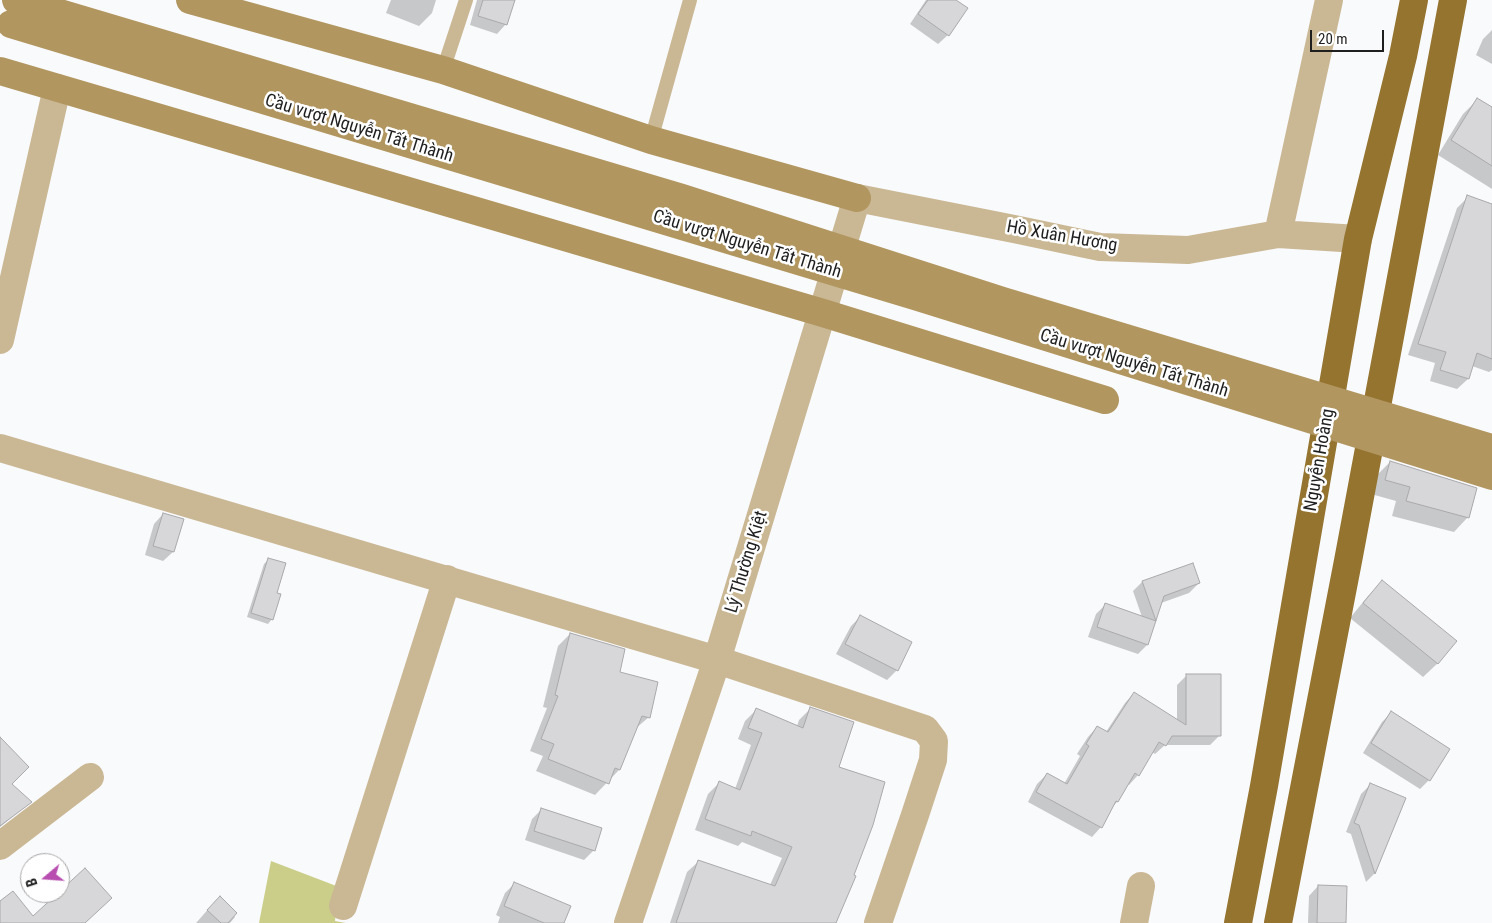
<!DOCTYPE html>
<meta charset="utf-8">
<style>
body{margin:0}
#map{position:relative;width:1492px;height:923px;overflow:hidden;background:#f9fafc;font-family:"Roboto Condensed",sans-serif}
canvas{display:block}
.north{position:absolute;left:20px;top:853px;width:50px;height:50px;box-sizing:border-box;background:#fff;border:1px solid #a5a5a6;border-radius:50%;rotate:252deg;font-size:14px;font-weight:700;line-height:20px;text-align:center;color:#1f1f20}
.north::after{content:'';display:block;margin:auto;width:18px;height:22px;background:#b84eb0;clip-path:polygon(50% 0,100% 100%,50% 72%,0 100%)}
.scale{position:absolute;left:1310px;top:30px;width:74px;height:22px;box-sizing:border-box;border:2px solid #1f1f20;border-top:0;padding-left:6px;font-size:15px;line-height:18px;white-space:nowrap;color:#1f1f20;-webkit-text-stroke:4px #fff;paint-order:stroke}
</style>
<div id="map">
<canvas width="1492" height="923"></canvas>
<div class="north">B</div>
<div class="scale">20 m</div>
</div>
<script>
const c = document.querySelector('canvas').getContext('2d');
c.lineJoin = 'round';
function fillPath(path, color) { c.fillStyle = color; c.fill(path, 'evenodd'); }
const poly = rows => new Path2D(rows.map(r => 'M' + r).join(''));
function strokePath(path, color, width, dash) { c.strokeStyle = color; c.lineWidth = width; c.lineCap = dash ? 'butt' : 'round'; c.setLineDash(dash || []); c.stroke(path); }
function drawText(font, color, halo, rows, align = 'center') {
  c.font = font + ' "Roboto Condensed",sans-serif'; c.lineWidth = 5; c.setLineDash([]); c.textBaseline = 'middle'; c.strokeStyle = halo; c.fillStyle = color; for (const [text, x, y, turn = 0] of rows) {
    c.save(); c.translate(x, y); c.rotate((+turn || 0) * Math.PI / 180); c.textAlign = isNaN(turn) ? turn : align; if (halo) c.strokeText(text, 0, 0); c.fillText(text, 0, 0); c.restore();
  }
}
fillPath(poly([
 [271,861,339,887,335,921,346,923,259,923]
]), '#cbce89');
fillPath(poly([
 [391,0,436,0,432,13,419,26,386,13],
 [477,0,514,0,506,24,497,34,470,25],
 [926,0,954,0,948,35,938,44,910,24],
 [1492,30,1492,64,1476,55,1483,39],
 [1477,100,1492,109,1492,189,1438,155,1463,114],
 [1468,197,1492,205,1492,370,1489,372,1472,366,1468,379,1457,389,1430,381,1435,363,1408,355,1457,208],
 [1390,462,1468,517,1454,532,1392,516,1396,501,1371,494,1376,476],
 [163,514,173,552,163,561,145,555,154,524],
 [268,560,276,594,272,619,268,624,247,617,264,564],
 [1142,582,1199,583,1189,593,1161,603,1147,645,1138,654,1088,637,1096,614,1105,605,1142,617,1133,591],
 [1382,582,1438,663,1423,677,1350,618,1368,596],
 [861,616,911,643,896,671,887,680,836,654,851,626],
 [570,634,619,673,649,717,635,729,619,770,595,795,536,771,543,756,530,751,547,708,543,707,558,646],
 [1187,675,1220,735,1210,745,1165,745,1155,754,1152,752,1138,775,1129,785,1128,784,1117,802,1112,807,1101,827,1092,837,1028,802,1037,784,1047,774,1064,784,1080,756,1077,754,1088,737,1097,727,1106,732,1125,703,1134,693,1177,721,1177,685],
 [810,709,837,768,834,923,670,923,687,872,699,861,770,885,782,858,742,842,738,846,695,830,708,794,719,783,735,789,751,745,738,739,745,721,756,710,797,726,799,720],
 [1391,713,1429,780,1420,789,1363,753,1382,722],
 [0,738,10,784,30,802,0,827],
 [1370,785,1404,799,1374,874,1366,882,1351,834,1346,832,1361,794],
 [541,810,594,850,584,860,525,840,532,819],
 [514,884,562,923,498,923,500,917,496,915,505,893],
 [1318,886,1344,923,1308,923,1309,896],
 [211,906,233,915,235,917,230,923,196,923]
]), '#0003');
const building = poly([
 [483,0,515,0,507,25,478,16,483,0],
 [928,0,956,0,968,8,949,36,918,14,928,0],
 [1477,98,1492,107,1492,166,1451,140,1477,98],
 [1467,195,1492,204,1492,359,1477,353,1469,379,1440,370,1446,352,1418,344,1467,195],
 [1390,461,1477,488,1469,518,1406,501,1410,487,1385,480,1390,461],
 [163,513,184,519,174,552,153,546,163,513],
 [268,558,286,563,277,593,281,594,273,620,251,613,268,558],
 [1193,563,1200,583,1164,596,1148,645,1097,627,1105,603,1156,621,1142,581,1193,563],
 [1382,580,1457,641,1438,664,1363,603,1382,580],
 [860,615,912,642,898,671,845,644,860,615],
 [570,633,625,649,620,672,658,682,650,718,642,716,620,770,615,768,609,784,548,759,554,744,541,739,558,696,555,695,570,633],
 [1186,674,1221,674,1221,736,1172,736,1166,746,1159,742,1139,776,1135,773,1118,802,1116,801,1102,828,1036,792,1047,773,1067,784,1089,746,1086,744,1097,726,1108,732,1134,692,1186,725,1186,674],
 [810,707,854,722,839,767,885,782,873,825,854,875,856,876,836,923,676,923,698,860,775,886,792,847,752,831,751,836,705,819,719,781,740,790,762,733,748,728,756,708,803,728,810,707],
 [1391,711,1450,749,1430,781,1371,743,1391,711],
 [0,737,29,767,12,784,32,802,0,826,0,737],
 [1370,783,1406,798,1375,874,1359,825,1354,823,1370,783],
 [541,808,602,828,595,851,534,831,541,808],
 [85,868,112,898,85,923,0,923,0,901,13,891,33,916,58,893,60,893,60,891,85,868],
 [514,882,571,906,564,923,544,923,504,906,514,882],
 [1318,885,1347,886,1346,923,1317,923,1318,885],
 [220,896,237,913,228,923,221,923,207,910,220,896]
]);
fillPath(building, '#d7d6d8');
strokePath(building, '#a9a8aa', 1);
strokePath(poly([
 [443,70,466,0],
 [651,140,690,0]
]), '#cab794', 14);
strokePath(poly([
 [857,198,1014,229,1100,247,1188,250,1278,234,1358,239],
 [1278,234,1329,0],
 [0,340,57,88],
 [0,448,717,660,925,729,934,741,933,760,915,815,878,923],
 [0,846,90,777],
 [343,906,447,579],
 [1134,923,1141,886]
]), '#cab794', 28);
strokePath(poly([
 [628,923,717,660,857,198]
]), '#cab794', 28);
strokePath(poly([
 [190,0,443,70,651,140,857,198],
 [0,71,823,313,1105,400]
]), '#b29660', 28);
strokePath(poly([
 [1238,923,1264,786,1358,239,1403,56,1414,0],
 [1278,923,1348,561,1453,0]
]), '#957430', 28);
strokePath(poly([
 [16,0,682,198,1003,301,1492,448],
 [11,24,915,296,1492,476]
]), '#b29660', 28);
drawText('18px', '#1f1f20', '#fff', [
 ["Cầu vượt Nguyễn Tất Thành",359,129,17],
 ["Hồ Xuân Hương",1062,237,10],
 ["Cầu vượt Nguyễn Tất Thành",747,245,17],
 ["Cầu vượt Nguyễn Tất Thành",1134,364,17],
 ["Nguyễn Hoàng",1320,460,-80],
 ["Lý Thường Kiệt",747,562,-73]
]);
</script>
